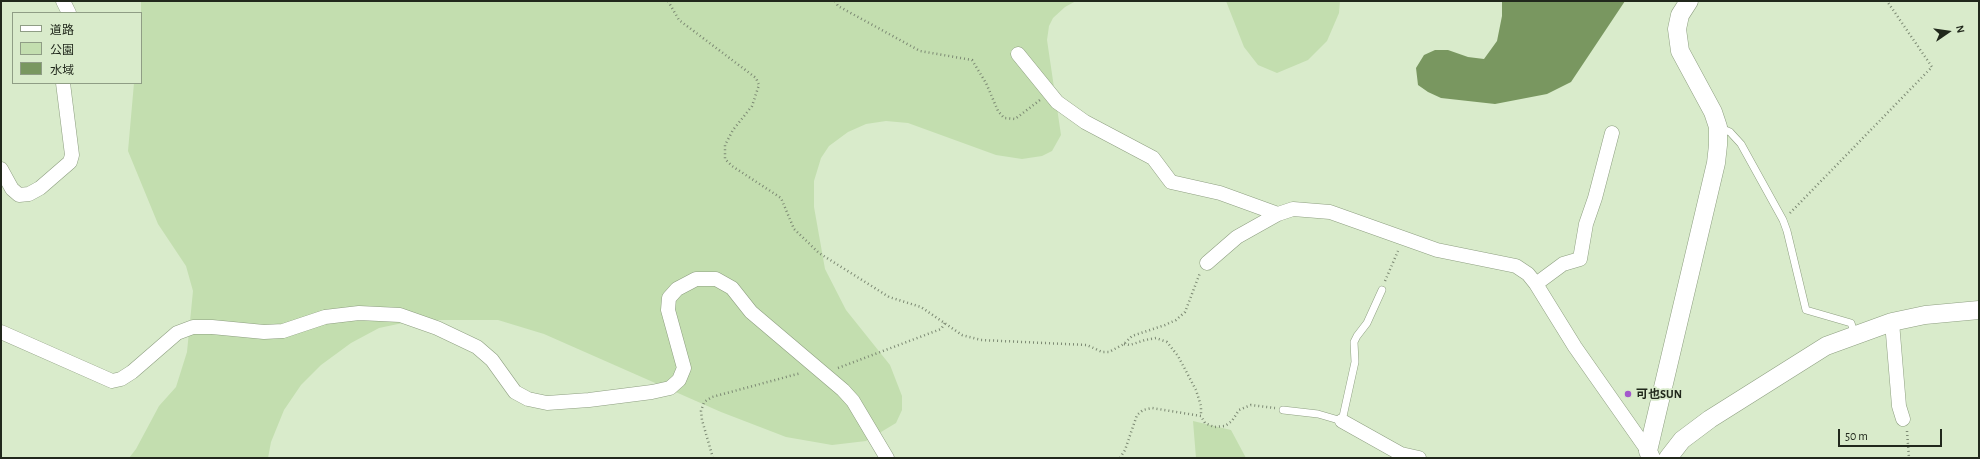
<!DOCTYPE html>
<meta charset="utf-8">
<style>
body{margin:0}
#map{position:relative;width:1980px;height:459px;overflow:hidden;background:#d9ebcb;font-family:"Alegreya Sans","Noto Sans JP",sans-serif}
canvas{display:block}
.frame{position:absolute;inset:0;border:2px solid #21281c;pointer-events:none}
.legend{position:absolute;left:12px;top:12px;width:130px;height:72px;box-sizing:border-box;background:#d9ebcb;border:1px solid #8f9d85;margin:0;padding:5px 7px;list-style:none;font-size:12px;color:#21281c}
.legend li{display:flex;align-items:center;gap:8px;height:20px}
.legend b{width:20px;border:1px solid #8f9d85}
.north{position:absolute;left:1928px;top:12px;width:40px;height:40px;-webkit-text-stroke:3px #d9ebcb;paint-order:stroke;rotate:77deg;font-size:11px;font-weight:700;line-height:16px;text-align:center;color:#21281c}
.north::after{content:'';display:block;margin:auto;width:14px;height:18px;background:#21281c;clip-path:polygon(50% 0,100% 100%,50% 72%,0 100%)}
.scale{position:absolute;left:1838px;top:429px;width:104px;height:18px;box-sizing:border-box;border:2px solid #21281c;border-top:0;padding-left:5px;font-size:12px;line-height:14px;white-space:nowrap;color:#21281c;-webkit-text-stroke:3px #d9ebcb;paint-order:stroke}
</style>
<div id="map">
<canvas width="1980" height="459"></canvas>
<div class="frame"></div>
<ul class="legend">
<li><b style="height:5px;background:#fff"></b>道路</li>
<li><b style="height:11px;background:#c3deaf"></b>公園</li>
<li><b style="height:11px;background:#799760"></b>水域</li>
</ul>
<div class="north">N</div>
<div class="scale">50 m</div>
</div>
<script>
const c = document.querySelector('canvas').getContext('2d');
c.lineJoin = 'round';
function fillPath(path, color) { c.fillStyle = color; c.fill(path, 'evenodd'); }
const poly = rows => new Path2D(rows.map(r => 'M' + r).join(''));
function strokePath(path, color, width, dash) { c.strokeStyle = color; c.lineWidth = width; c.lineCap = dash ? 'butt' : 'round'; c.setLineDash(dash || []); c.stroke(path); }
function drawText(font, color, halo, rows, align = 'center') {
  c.font = font + ' "Alegreya Sans","Noto Sans JP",sans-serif'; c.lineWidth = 3.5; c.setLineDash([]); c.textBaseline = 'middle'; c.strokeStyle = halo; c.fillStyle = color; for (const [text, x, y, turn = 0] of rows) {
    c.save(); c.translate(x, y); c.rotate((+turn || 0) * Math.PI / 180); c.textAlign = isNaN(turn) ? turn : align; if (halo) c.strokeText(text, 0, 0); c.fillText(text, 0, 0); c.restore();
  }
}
fillPath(poly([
 [141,1,1076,1,1065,7,1053,18,1049,26,1047,40,1061,135,1052,151,1042,156,1022,159,996,155,908,123,886,121,866,124,848,132,829,146,821,158,814,181,814,207,825,269,846,310,890,365,902,396,902,410,896,423,866,441,832,445,786,437,721,412,544,334,498,320,417,320,379,328,351,343,321,365,301,385,284,410,271,442,268,458,129,458,136,449,159,406,176,387,187,352,193,291,186,266,158,224,128,151,134,83,141,83],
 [1226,1,1340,1,1339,13,1327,41,1308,60,1277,73,1258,65,1244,47],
 [1193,421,1231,430,1246,458,1196,458]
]), '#c3deaf');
fillPath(poly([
 [1502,1,1625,1,1571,82,1547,94,1495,104,1441,98,1428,92,1418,85,1416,68,1424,55,1435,50,1448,50,1468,57,1484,59,1497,41,1502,16]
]), '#799760');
const service = poly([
 [1718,127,1730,132,1741,144,1783,220,1787,231,1806,310,1851,323,1855,335],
 [1283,410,1318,414,1342,421,1355,362,1354,342,1357,336,1367,323,1382,290]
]);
const minor = poly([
 [63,1,69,13],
 [1018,54,1057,102,1085,122,1153,158,1171,182,1220,193,1278,214],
 [1,169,12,189,19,195,29,194,40,188,70,162,72,155,63,83],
 [1207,263,1237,237,1278,214,1293,209,1330,212,1437,250,1516,266,1528,274,1536,284,1575,347,1648,451],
 [1536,284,1563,264,1580,259,1586,224,1595,198,1612,133],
 [1892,322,1899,406,1903,419],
 [1,332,112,381,121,379,132,372,177,333,193,327,212,327,264,332,283,331,325,317,359,313,400,315,437,328,477,347,492,360,515,392,528,399,547,403,589,400,652,392,670,388,679,380,684,368,668,310,669,298,677,289,696,279,716,279,732,288,751,312,843,390,853,401,887,458],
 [1342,421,1401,454,1419,458]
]);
const tertiary = poly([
 [1651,458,1648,451,1716,163,1718,145,1718,127,1713,112,1680,51,1677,29,1680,15,1689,1],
 [1668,458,1682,440,1710,419,1826,346,1892,322,1925,315,1979,310]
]);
strokePath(service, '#8e9f81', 8);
strokePath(minor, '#8e9f81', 15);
strokePath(tertiary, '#8e9f81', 19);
strokePath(poly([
 [668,1,679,20,756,78,759,85,752,106,733,130,725,145,725,159,732,166,781,198,794,229,819,253,889,297,921,307,962,335,981,340,1087,345,1102,352,1109,352,1124,344,1132,336,1165,325,1176,320,1185,312,1200,273],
 [835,1,838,6,920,51,972,60,986,83,998,111,1004,118,1015,119,1040,100],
 [1790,213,1932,67,1887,1],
 [1385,281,1398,251],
 [1124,344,1130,345,1145,340,1156,338,1167,342,1178,356,1196,390,1201,406,1201,416],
 [838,368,941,329,945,323],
 [1907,431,1909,458],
 [713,458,702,420,701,411,704,402,712,397,801,373],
 [1120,458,1125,450,1137,415,1143,410,1152,408,1201,416,1205,423,1214,427,1225,426,1232,421,1239,410,1246,407,1251,405,1275,408]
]), '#7c8973', 2.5, [1, 3]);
strokePath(service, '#fff', 7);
strokePath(minor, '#fff', 14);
strokePath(tertiary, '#fff', 18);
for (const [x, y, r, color] of [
 [1628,394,4,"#a359cc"]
]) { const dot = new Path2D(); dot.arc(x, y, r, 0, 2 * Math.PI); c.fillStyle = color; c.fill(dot); strokePath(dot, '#d9ebcb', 1.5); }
drawText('bold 12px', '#21281c', '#d9ebcb', [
 ["可也SUN",1636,394]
], 'left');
</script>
